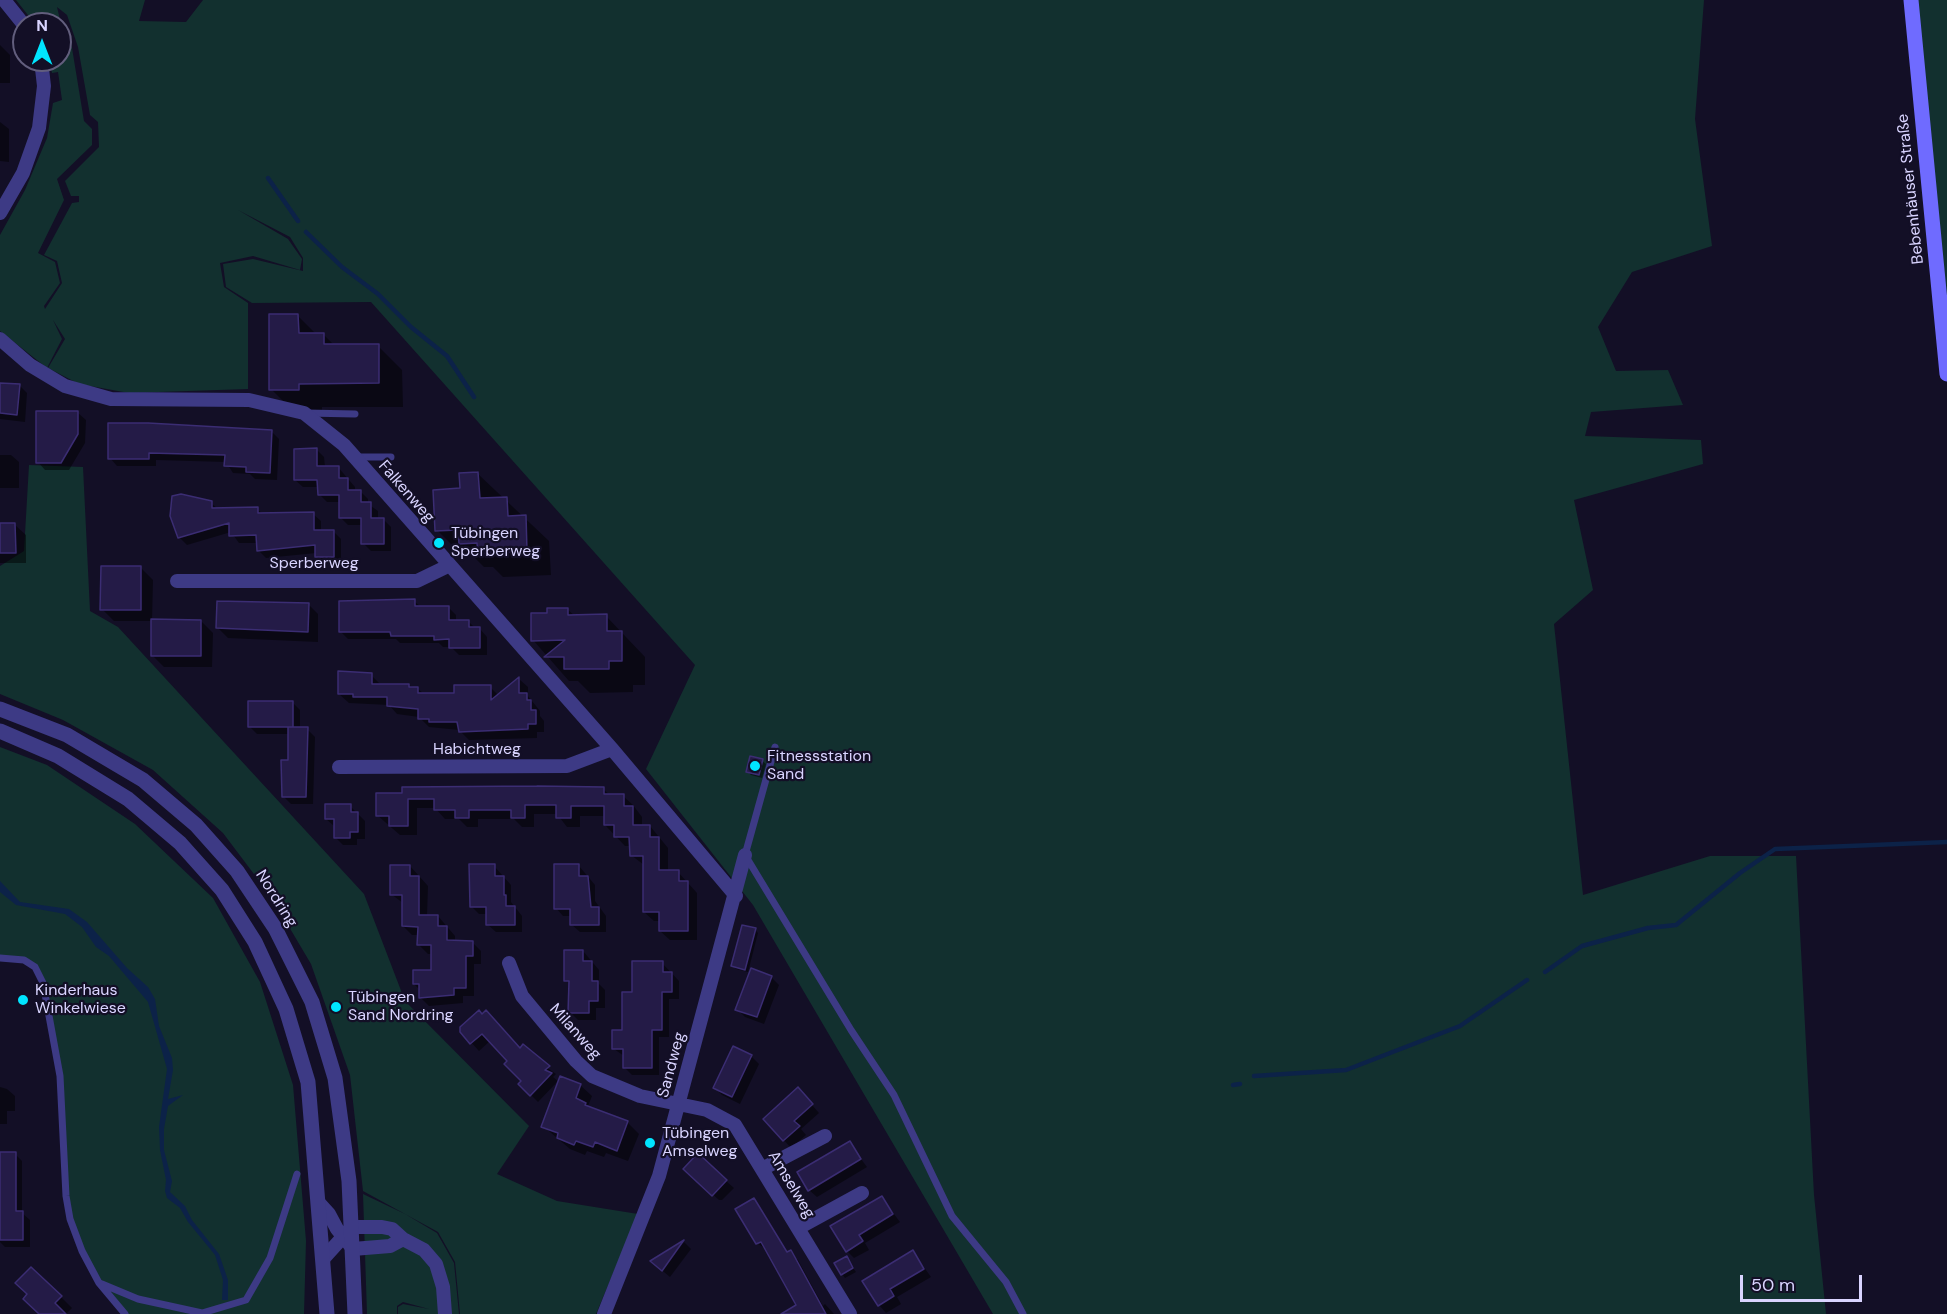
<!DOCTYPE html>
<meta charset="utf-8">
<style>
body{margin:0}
#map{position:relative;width:1947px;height:1314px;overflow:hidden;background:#130f26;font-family:"DM Sans",sans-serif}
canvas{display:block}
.north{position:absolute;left:12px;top:12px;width:60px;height:60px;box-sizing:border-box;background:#130f26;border:2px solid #625e7d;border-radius:50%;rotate:0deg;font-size:16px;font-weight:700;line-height:24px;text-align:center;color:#d9d4ff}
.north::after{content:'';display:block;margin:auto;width:21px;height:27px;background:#00e5ff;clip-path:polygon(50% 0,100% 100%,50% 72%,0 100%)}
.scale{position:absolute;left:1740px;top:1275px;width:122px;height:27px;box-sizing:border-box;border:3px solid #d9d4ff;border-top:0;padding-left:8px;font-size:18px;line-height:21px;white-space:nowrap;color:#d9d4ff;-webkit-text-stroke:4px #130f26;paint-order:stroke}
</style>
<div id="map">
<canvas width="1947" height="1314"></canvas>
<div class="north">N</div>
<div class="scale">50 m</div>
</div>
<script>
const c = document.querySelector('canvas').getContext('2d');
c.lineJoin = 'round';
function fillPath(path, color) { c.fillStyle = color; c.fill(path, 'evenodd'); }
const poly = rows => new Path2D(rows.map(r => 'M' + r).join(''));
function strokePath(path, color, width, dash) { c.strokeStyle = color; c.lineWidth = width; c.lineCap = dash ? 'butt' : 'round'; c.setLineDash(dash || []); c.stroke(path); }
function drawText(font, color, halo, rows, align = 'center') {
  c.font = font + ' "DM Sans",sans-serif'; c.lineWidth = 4.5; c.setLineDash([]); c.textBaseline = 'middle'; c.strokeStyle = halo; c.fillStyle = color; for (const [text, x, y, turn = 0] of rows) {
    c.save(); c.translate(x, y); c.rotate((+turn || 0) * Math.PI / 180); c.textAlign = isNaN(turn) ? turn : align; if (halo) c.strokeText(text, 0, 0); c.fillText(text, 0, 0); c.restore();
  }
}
fillPath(poly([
 [16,0,145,0,139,21,186,22,203,0,1704,0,1695,119,1712,246,1632,272,1598,327,1616,371,1668,370,1683,405,1591,412,1585,436,1701,440,1703,464,1574,500,1593,590,1554,624,1583,895,1710,856,1796,856,1814,1195,1826,1314,993,1314,753,905,646,769,695,665,371,302,252,303,226,287,223,264,253,259,303,271,303,258,290,237,238,210,288,239,302,259,300,270,253,256,220,263,224,287,248,303,248,389,129,393,79,384,48,368,65,339,53,320,62,339,47,368,0,331,0,235,25,190,47,138,53,103,62,100,58,72,52,73,49,60,60,60,60,24,35,24],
 [57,7,67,15,78,47,90,115,98,122,99,147,65,181,71,196,79,196,79,202,72,203,44,255,57,261,62,283,45,309,44,306,60,283,55,262,38,253,64,200,57,179,92,145,92,129,84,121,72,48,66,29,62,28],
 [1914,0,1947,0,1947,372],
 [29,465,83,467,90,611,118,627,364,894,405,1001,529,1126,497,1174,557,1201,638,1214,596,1314,460,1314,455,1262,438,1232,363,1191,350,1075,311,964,272,898,223,833,153,770,63,720,0,694,0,566,24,551],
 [0,747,47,765,135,824,213,898,260,982,293,1085,306,1241,304,1314,125,1314,99,1283,70,1219,60,1076,43,983,35,967,24,960,0,958],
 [363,1194,405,1214,437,1233,454,1263,459,1314,398,1314,398,1307,403,1304,429,1309,403,1302,397,1306,397,1314,367,1314]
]), '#12302f');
fillPath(poly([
 [0,881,20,902,69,909,87,922,127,968,148,987,155,999,159,1026,172,1058,173,1070,168,1099,183,1095,168,1106,164,1129,164,1150,172,1181,170,1192,185,1206,192,1220,219,1254,228,1280,228,1300,222,1300,223,1280,215,1255,188,1222,180,1208,167,1198,165,1191,166,1180,160,1150,159,1127,167,1069,148,1002,109,956,96,947,82,927,65,914,16,905,0,892]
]), '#0c2248');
fillPath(poly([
 [0,45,10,55,10,83,0,83],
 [0,122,9,129,9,162,0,161],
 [298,316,316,334,323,334,335,346,378,346,402,370,403,407,322,407,322,414,295,413,271,389],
 [0,384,19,385,27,393,25,422,0,419],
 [78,413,86,420,85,443,69,470,45,470,38,462],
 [271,431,279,439,277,480,255,479,250,474,233,473,226,462,156,460,156,466,117,466,110,458],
 [317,450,324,457,325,467,338,467,355,487,355,491,360,491,368,499,368,504,378,511,378,519,383,519,391,527,391,551,371,551,363,543,363,525,348,525,341,518,340,502,327,502,319,494,319,487,303,487,295,480],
 [0,455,11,455,19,462,19,488,0,488],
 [478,474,549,541,551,575,503,577,493,567,484,567,471,554,461,554,437,530,461,490],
 [211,503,218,509,257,509,263,514,313,514,321,521,321,532,333,531,341,539,341,564,324,564,316,553,266,558,258,550,258,543,239,543,231,532,187,545,179,537],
 [0,525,15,525,26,535,26,563,0,563],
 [141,568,153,580,152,621,201,621,213,633,212,667,164,667,152,655,153,621,114,621,102,609],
 [414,601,421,607,448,607,456,615,456,621,468,621,476,629,480,629,487,637,487,655,459,655,451,647,443,647,439,643,400,643,396,639,348,639,341,632],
 [308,604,318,614,318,642,228,638,217,627],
 [567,609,575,616,606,616,645,657,645,685,633,685,633,692,590,693,578,681,569,681,533,640,549,614],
 [371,675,380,684,408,685,417,688,424,694,455,694,490,687,498,695,519,679,528,687,528,696,540,711,540,716,544,721,544,732,537,732,537,738,469,740,459,730,429,727,419,717,397,714,389,705,349,703,339,694],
 [292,702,300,710,300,729,307,729,315,737,313,804,291,804,283,796,290,761,290,734,257,734,249,726],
 [762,761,766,764,762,778,751,775,748,772],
 [603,789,611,796,623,796,633,805,642,817,642,827,650,826,668,848,668,872,678,872,697,893,697,940,670,940,660,931,660,921,654,921,644,912,644,865,631,855,631,846,625,846,605,825,605,816,580,816,580,827,567,827,557,814,534,814,534,827,522,827,514,819,478,819,478,827,467,827,459,819,445,819,435,808,417,808,417,835,400,835,377,815,377,794],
 [350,806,365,821,365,839,357,839,357,845,343,845,335,837,334,826,326,819],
 [410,866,428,886,427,916,438,916,455,936,455,942,472,942,481,951,481,964,474,964,474,996,463,996,463,1003,429,1006,420,997,420,990,414,984,433,971,433,954,428,954,419,945,419,935,412,935,403,926,403,903,391,894],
 [494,866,511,885,511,902,522,916,522,932,496,932,488,925,488,914,479,914,471,906],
 [579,866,595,885,595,901,606,916,606,932,580,932,572,925,572,916,563,916,556,908],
 [755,930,758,933,748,972,736,969,732,965],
 [583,951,599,970,599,984,605,990,605,1008,596,1008,596,1020,578,1020,570,1012,570,984,566,980],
 [662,963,679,981,679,999,669,999,669,1037,659,1037,659,1075,632,1075,624,1067,624,1056,614,1049,624,1031,634,993],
 [771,977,779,985,764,1024,745,1017,737,1009],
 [479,1012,520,1049,556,1074,553,1077,558,1081,538,1102,520,1084,524,1081,490,1041,479,1051,459,1029],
 [751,1056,759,1064,740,1104,722,1095,715,1088],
 [580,1085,592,1096,588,1106,591,1109,628,1123,639,1134,628,1161,606,1153,604,1157,587,1151,585,1155,570,1149,543,1126],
 [0,1087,7,1089,15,1096,15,1111,7,1111,7,1124,0,1124],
 [805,1097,819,1113,801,1129,806,1135,791,1148,765,1119],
 [849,1143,867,1167,817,1197,809,1190],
 [0,1154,15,1154,22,1161,22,1213,30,1220,30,1247,5,1247,0,1242],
 [692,1176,726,1181,734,1188,722,1200,719,1200],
 [881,1197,900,1222,865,1243,869,1250,854,1258,847,1251],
 [753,1200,789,1253,798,1260,823,1306,825,1304,834,1314,800,1314,767,1250,757,1243],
 [684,1242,691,1249,670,1277,652,1262],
 [913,1252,931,1277,897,1297,901,1304,886,1313,879,1305],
 [846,1258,856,1272,845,1278,842,1274],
 [61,1297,72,1308,66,1314,38,1314]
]), '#0007');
strokePath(poly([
 [268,178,298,221],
 [306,232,342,267,378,294,411,327,447,356,474,397],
 [1545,972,1582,946,1648,928,1676,925,1740,873,1775,849,1947,842],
 [1254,1076,1346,1070,1460,1026,1527,980],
 [1233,1085,1240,1084]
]), '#0c2248', 4.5);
const building = poly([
 [269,314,298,314,299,333,324,333,324,344,379,344,379,383,299,384,299,390,269,390,269,314],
 [0,383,20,384,17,415,0,413,0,383],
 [36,411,78,411,78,434,61,463,36,463,36,411],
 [108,423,148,423,272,430,270,473,246,472,246,467,224,466,225,455,149,453,149,459,108,459,108,423],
 [317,448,317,466,339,466,339,478,348,478,348,490,361,490,361,502,371,502,371,518,384,518,384,544,361,544,361,518,339,518,339,495,318,495,317,480,294,480,294,449,317,448],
 [478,472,480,498,507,497,508,516,526,515,527,551,478,554,477,543,459,544,458,530,435,531,433,490,460,488,459,473,478,472],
 [181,494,212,501,212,508,258,507,258,513,314,512,314,530,334,530,334,557,315,557,315,545,257,551,256,535,229,536,229,523,178,538,170,516,172,496,181,494],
 [0,523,15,523,16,553,0,553,0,523],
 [101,566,141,566,141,610,100,610,101,566],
 [415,599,415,606,449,606,449,620,469,620,469,627,480,627,480,648,449,648,449,639,434,640,434,636,391,636,390,632,339,632,339,601,415,599],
 [217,601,309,603,308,632,216,628,217,601],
 [547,608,568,608,568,615,607,614,607,631,622,631,622,661,609,661,609,669,564,669,564,657,544,657,565,640,531,641,531,613,547,613,547,608],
 [151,619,201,620,201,656,151,656,151,619],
 [338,671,372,673,372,684,409,684,409,687,418,687,418,693,454,693,454,685,491,685,491,700,519,677,519,693,527,693,527,700,531,700,531,710,536,710,536,724,528,724,528,729,459,732,457,722,429,722,429,719,418,719,418,709,387,706,387,697,353,697,353,694,338,694,338,671],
 [248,701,293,701,293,727,248,727,248,701],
 [288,727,308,727,306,797,282,797,281,760,288,760,288,727],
 [750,756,763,759,759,775,746,772,750,756],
 [537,786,604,787,604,794,624,794,624,806,633,806,633,825,650,825,650,837,659,837,659,870,679,870,679,881,688,881,688,931,659,931,659,912,643,912,643,856,630,856,629,837,614,837,614,825,604,825,604,806,571,806,571,818,556,818,556,805,525,805,525,818,511,818,511,810,469,810,469,818,455,818,455,810,434,810,434,799,408,799,408,826,389,826,389,816,376,816,376,793,402,793,402,787,537,786],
 [325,804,351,804,351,812,358,812,358,832,350,832,350,838,334,838,334,819,325,819,325,804],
 [469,864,495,864,495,876,504,876,504,895,506,895,506,906,515,906,515,925,486,925,486,907,470,907,469,864],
 [554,864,579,864,579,876,588,876,591,907,599,907,599,925,570,925,570,909,554,909,554,864],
 [390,865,410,865,410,876,419,876,419,915,438,915,438,926,447,926,447,940,473,941,473,956,466,956,466,988,454,988,454,995,419,998,419,984,413,984,413,970,431,970,431,945,417,945,418,927,402,926,402,895,390,895,390,865],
 [742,925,756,928,745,970,731,966,742,925],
 [564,950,583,950,583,961,592,961,592,981,598,981,598,1001,589,1001,589,1013,568,1013,569,981,564,981,564,950],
 [632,961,663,961,663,972,672,972,672,992,662,992,662,1030,652,1030,652,1068,623,1068,623,1049,612,1049,612,1030,622,1030,622,992,632,992,632,961],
 [751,968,772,976,757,1017,735,1010,751,968],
 [479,1010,482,1014,486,1010,520,1048,523,1044,550,1066,545,1070,552,1073,530,1096,518,1084,521,1081,504,1064,507,1061,482,1034,470,1044,460,1032,460,1027,479,1010],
 [733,1046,752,1055,732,1097,713,1088,733,1046],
 [560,1076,581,1084,576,1098,586,1103,585,1105,628,1121,617,1151,595,1142,593,1147,576,1141,574,1145,557,1138,558,1133,541,1127,560,1076],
 [798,1087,813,1104,794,1121,800,1126,783,1141,763,1119,798,1087],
 [850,1141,861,1159,808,1191,797,1172,850,1141],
 [0,1152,16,1152,16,1211,23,1211,23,1240,0,1240,0,1152],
 [698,1153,727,1180,712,1196,683,1169,698,1153],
 [882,1196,893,1214,859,1235,863,1241,846,1252,830,1226,882,1196],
 [754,1198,787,1252,791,1250,826,1314,781,1314,796,1305,761,1242,756,1244,735,1209,754,1198],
 [684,1240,662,1271,650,1261,684,1240],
 [913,1250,924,1269,890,1289,894,1296,878,1306,862,1281,913,1250],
 [847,1256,853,1268,841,1275,834,1263,847,1256],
 [31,1267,62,1296,55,1303,66,1314,39,1314,23,1299,27,1294,15,1283,31,1267]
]);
fillPath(building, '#241b47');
strokePath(building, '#3b2d73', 1.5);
strokePath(poly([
 [306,413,355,414],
 [354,457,391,457],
 [775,747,745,855,851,1030,894,1095,952,1216,1006,1282,1023,1314],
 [0,958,24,960,35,967,43,983,60,1076,66,1196,70,1219,82,1251,99,1283,125,1314],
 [102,1284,138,1299,202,1313,246,1300,270,1258,297,1174]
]), '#3d3a85', 7);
strokePath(poly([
 [4,0,24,25],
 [0,213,23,173,39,128,44,86,41,60],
 [0,339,30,365,65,386,111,399,249,400,304,413,344,445,612,749,736,896],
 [177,581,417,581,448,566],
 [339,767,567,766,612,749],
 [509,963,522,996,576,1061,592,1076,640,1096,707,1110,735,1125,850,1314],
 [762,1169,825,1136],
 [319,1203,329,1214,337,1229,353,1249,390,1246,403,1239],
 [798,1228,862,1193],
 [323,1259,352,1227,382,1227,392,1229,403,1239,424,1250,436,1264,443,1287,445,1314],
 [604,1314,659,1176,745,855]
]), '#3d3a85', 14);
strokePath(poly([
 [0,709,67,735,143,780,196,825,237,871,275,928,312,1002,335,1078,349,1181,355,1314],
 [0,731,58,756,128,799,180,843,222,890,255,942,286,1009,308,1082,327,1314]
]), '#3d3a85', 15);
strokePath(poly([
 [1911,0,1947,374]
]), '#6f6bff', 15);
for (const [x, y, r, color] of [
 [439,543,6,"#00e5ff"],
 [755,766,6,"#00e5ff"],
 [23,1000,6,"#00e5ff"],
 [336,1007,6,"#00e5ff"],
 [650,1143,6,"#00e5ff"]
]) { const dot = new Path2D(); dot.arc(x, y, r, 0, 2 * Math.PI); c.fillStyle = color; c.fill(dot); strokePath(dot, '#130f26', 2); }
drawText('16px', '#d9d4ff', '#130f26', [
 ["Bebenhäuser Straße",1911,189,-96],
 ["Falkenweg",406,492,49],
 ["Sperberweg",314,564],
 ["Habichtweg",477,750],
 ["Nordring",276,899,58],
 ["Milanweg",575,1032,48],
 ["Sandweg",672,1065,-75],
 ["Amselweg",791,1185,59]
]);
drawText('16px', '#d9d4ff', '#130f26', [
 ["Tübingen",451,534],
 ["Sperberweg",451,552],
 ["Fitnessstation",767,757],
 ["Sand",767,775],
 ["Kinderhaus",35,991],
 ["Winkelwiese",35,1009],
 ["Tübingen",348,998],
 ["Sand Nordring",348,1016],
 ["Tübingen",662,1134],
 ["Amselweg",662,1152]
], 'left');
</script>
